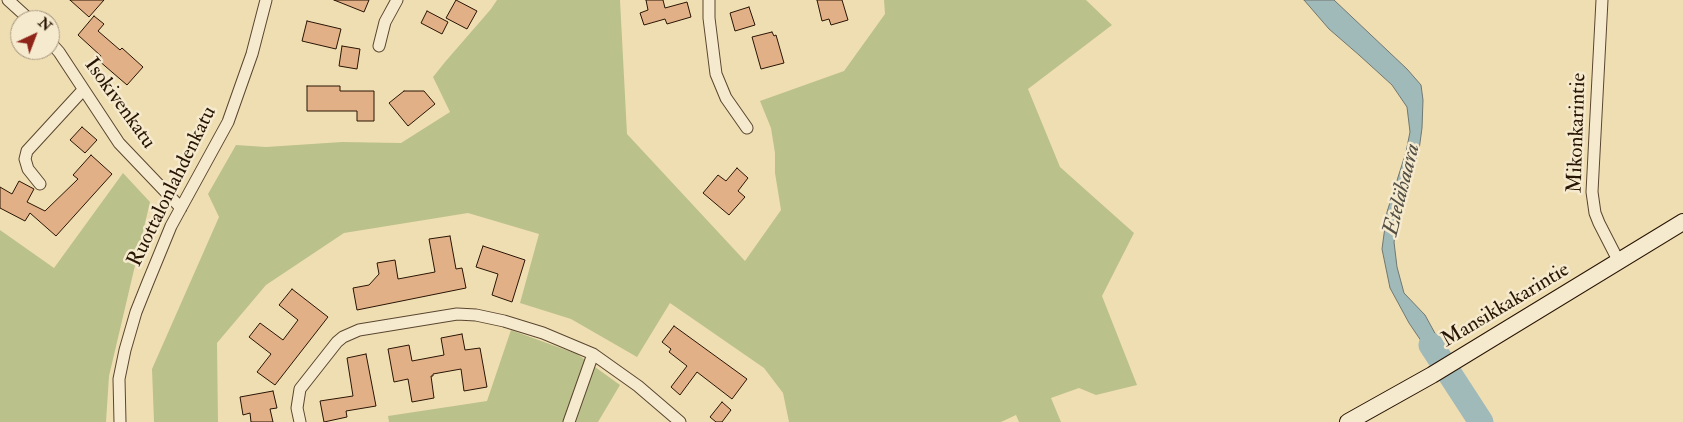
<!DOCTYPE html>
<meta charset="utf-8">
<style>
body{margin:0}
#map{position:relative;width:1683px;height:422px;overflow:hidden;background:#f0deb3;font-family:"IM FELL Double Pica",serif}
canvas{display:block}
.north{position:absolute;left:10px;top:10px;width:50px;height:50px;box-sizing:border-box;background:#f5eace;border:1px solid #a3947d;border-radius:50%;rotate:43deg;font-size:14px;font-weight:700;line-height:20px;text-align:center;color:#281403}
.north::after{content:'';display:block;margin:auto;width:18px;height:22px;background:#8f2418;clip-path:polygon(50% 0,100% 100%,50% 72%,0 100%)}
</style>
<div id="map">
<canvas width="1683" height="422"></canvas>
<div class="north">N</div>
</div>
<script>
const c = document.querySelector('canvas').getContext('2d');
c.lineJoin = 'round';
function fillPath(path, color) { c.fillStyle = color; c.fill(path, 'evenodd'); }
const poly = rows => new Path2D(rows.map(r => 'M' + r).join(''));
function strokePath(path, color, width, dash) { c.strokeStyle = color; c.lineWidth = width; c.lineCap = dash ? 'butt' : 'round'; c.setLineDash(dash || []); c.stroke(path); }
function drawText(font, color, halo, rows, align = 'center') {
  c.font = font + ' "IM FELL Double Pica",serif'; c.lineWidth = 5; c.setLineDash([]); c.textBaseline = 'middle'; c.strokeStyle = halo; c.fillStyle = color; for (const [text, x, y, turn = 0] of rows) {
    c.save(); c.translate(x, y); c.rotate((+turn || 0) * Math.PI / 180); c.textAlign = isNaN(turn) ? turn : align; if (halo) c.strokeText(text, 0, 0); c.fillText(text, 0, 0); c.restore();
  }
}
fillPath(poly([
 [497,0,620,0,627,134,745,261,781,210,775,173,775,153,771,128,760,101,844,71,885,14,884,0,1086,0,1112,25,1028,89,1060,167,1134,233,1102,296,1137,385,1096,395,1079,388,1051,398,1061,422,1019,422,1016,415,1001,422,789,422,783,393,764,368,670,303,637,357,571,319,520,303,539,234,468,213,344,233,266,285,217,343,218,422,154,422,152,369,219,217,208,194,236,145,266,147,342,142,401,143,450,112,433,77,445,62,491,9],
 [123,173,150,202,109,376,106,422,0,422,0,230,54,268],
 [511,330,577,354,620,385,598,422,389,422,388,416,487,401]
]), '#bbc18b');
const water = poly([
 [1304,0,1334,0,1407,69,1421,85,1423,100,1422,128,1419,150,1407,188,1394,242,1397,267,1404,293,1425,315,1448,357,1436,363,1409,323,1390,288,1382,249,1387,212,1406,152,1410,132,1407,107,1392,85,1359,55,1329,29,1304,0]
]);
fillPath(water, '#a0b9b9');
strokePath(water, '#707770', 1);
strokePath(poly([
 [1431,345,1481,422]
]), '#a0b9b9', 25);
const building = poly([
 [70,0,104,0,89,17,70,0],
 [334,0,369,0,364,12,334,0],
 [456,0,477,11,467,29,446,18,456,0],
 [646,0,663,0,665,8,687,2,691,17,667,24,665,19,644,25,640,13,648,10,646,0],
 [817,0,842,0,848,20,831,25,829,19,822,21,817,0],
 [749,7,755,25,735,31,730,13,749,7],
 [427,11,448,22,442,34,421,23,427,11],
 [94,16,104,24,98,31,120,50,122,48,143,67,127,85,98,60,101,56,78,35,94,16],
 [307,21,341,29,336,49,302,41,307,21],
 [772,32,774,36,776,35,784,63,761,69,752,37,772,32],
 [342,46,360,49,357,69,339,66,342,46],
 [307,86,340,86,340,91,374,91,374,121,357,121,357,111,307,111,307,86],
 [404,91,424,91,435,104,408,126,389,103,404,91],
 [82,127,97,140,85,153,70,140,82,127],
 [91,155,112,174,56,236,30,213,25,221,0,208,0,187,12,194,19,181,34,189,27,202,45,211,78,179,73,175,91,155],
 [737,168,748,178,738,191,745,197,729,215,703,193,718,175,726,181,737,168],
 [450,236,456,269,462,268,466,288,357,310,353,288,369,285,379,274,377,263,395,260,398,279,435,272,429,239,450,236],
 [483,246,525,260,512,302,492,295,498,274,476,267,483,246],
 [292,289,328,317,275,385,257,372,271,354,249,337,260,323,283,340,298,320,279,305,292,289],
 [674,326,747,379,732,399,697,372,680,395,671,387,687,366,669,352,671,349,662,342,674,326],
 [462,334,465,350,480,348,487,387,464,391,461,369,433,374,433,376,431,376,434,398,412,402,408,379,394,382,388,349,409,345,412,361,444,355,441,338,462,334],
 [366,354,376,406,346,411,347,417,324,422,320,401,353,396,347,358,366,354],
 [273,391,277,408,270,409,273,422,251,422,250,413,243,415,240,397,273,391],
 [722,402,731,410,722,422,716,422,710,417,722,402]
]);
fillPath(building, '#e2b087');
strokePath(building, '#281403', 1);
const street = poly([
 [8,0,30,20],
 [709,0,709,18,716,74,726,98,747,128],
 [1602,0,1592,192,1595,213,1599,223,1619,262],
 [50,42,59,52,119,143,181,208],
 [379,46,385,22,397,0],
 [40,184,28,169,25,159,27,151,83,90],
 [120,422,119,379,125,350,136,312,148,282,171,226,228,122,252,54,266,0],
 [300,422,297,408,300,389,337,342,343,337,359,330,457,314,476,315,504,321,543,333,593,354,638,386,680,422],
 [569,422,593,354]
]);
const secondary = poly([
 [1348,422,1432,375,1683,222]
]);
strokePath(street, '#5a462f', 13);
strokePath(secondary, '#281403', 18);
strokePath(street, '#f5eace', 11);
strokePath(secondary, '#f5eace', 16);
drawText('21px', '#281403', '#f5eace', [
 ["Isokivenkatu",119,104,54],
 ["Mikonkarintie",1578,133,-88],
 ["Ruottalonlahdenkatu",173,187,-64],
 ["Mansikkakarintie",1506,306,-31]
]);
drawText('italic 22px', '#524e43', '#f5eace', [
 ["Etelähaara",1403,190,-76]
]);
</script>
